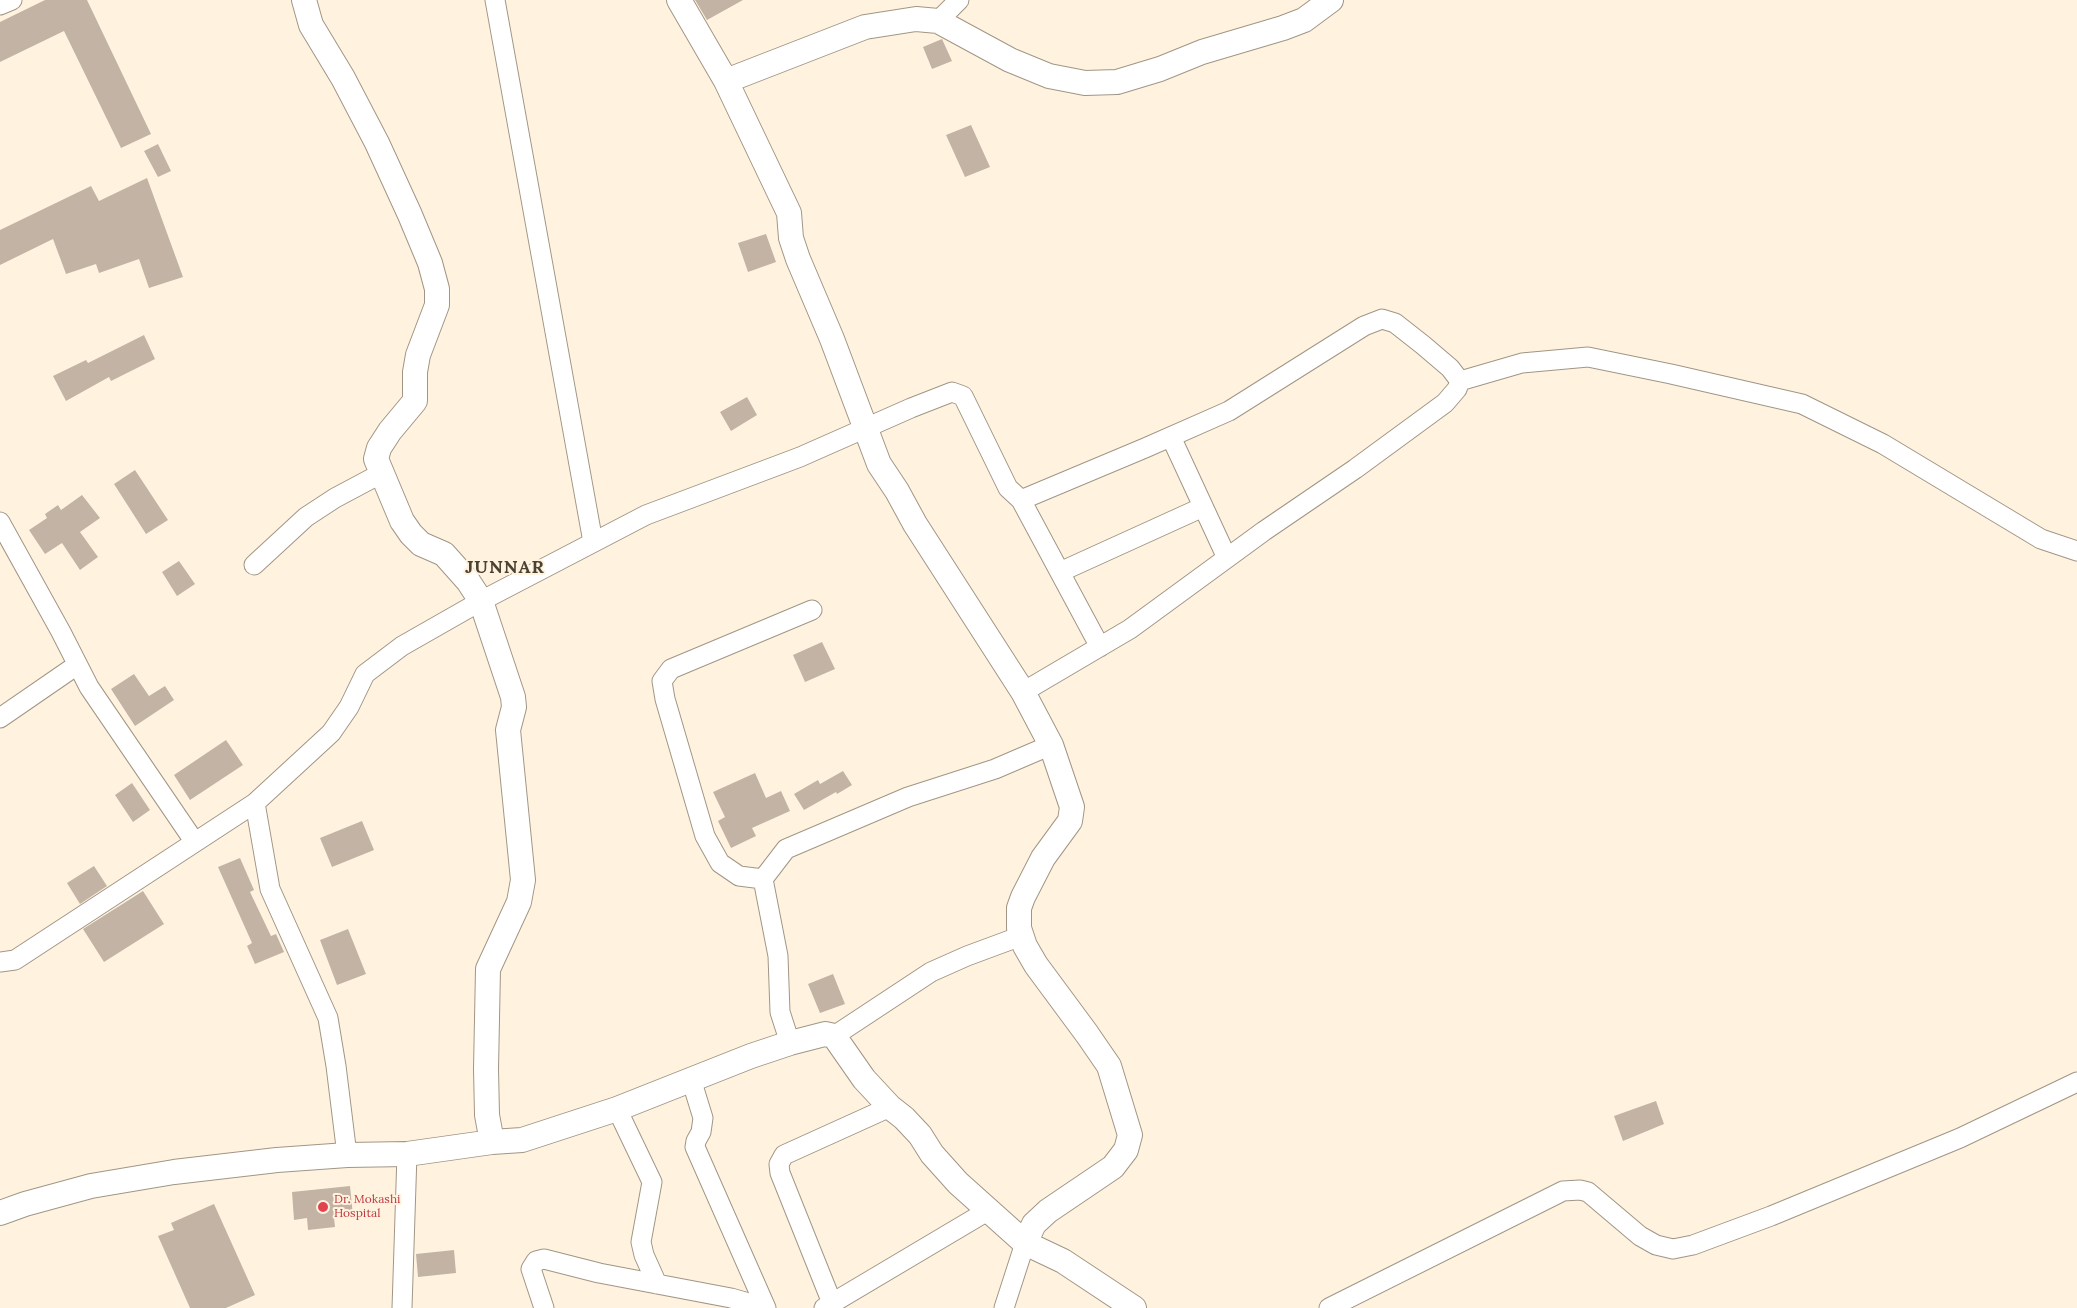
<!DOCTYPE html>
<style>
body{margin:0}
canvas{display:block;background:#fff3e0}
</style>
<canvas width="2077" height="1308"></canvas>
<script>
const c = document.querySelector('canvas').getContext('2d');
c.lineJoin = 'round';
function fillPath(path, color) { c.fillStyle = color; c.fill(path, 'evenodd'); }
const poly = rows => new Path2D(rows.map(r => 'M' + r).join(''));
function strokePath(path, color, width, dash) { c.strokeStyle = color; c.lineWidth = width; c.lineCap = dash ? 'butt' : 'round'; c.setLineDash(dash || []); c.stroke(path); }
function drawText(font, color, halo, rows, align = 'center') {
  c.font = font + ' Lora,serif'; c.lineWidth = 4; c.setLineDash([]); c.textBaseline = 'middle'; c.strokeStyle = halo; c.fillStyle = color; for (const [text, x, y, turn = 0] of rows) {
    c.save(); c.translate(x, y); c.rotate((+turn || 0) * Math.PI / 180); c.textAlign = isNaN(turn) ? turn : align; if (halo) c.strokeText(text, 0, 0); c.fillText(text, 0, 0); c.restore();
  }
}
fillPath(poly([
 [45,0,87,0,151,134,121,148,64,31,0,62,0,22],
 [695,0,743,0,707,20],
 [942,39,952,61,932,69,923,47],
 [971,125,990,167,965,177,946,135],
 [158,144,171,171,158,177,144,151],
 [147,178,183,277,149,288,139,259,99,273,96,264,66,274,53,239,0,265,0,230,91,186,99,201],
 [766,234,776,262,748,272,738,243],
 [144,335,155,359,111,381,109,377,66,401,53,376,86,360,88,363],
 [747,397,757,415,731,431,720,412],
 [135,470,168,520,146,534,114,484],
 [82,495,100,518,80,532,98,557,80,570,62,543,45,554,29,530,47,518,45,514,58,505,61,510],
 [179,561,195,584,177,596,162,572],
 [822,642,835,669,805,682,793,655],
 [134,674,149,696,165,686,174,700,135,726,111,689],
 [226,740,243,765,190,800,174,775],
 [843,771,852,785,837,794,836,792,804,810,794,794,818,780,820,784],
 [755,773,766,798,781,791,790,811,752,828,756,836,731,848,718,821,725,817,713,792],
 [132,783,150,810,133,822,115,795],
 [362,821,374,850,332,867,320,838],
 [240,858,254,890,250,892,271,936,276,934,284,952,255,964,247,946,252,943,218,867],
 [94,866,107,886,80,904,67,883],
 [143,891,164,924,104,962,83,929],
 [348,929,366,974,337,985,320,940],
 [833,974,845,1004,820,1013,808,984],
 [1656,1101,1664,1124,1623,1141,1614,1116],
 [350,1186,353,1216,334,1218,335,1227,308,1230,307,1218,294,1220,292,1192],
 [214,1204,255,1295,226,1308,190,1308,158,1236,174,1230,171,1223],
 [454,1250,456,1273,418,1277,416,1254]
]), '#c3b3a4');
const minor = poly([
 [495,0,593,542],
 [0,5,12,0],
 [938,21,959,0],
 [1171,437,1227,558],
 [1021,500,1100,647],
 [0,522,61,632,89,687,194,841],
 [254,565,306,517,335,498,382,473],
 [1060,572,1203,507],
 [1023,692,1130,629,1264,531,1355,469,1445,403,1457,389,1460,381],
 [0,718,77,665],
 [255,803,270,889,328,1018,336,1066,347,1155],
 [763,879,739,876,720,863,705,836,665,699,662,681,671,669,812,610],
 [0,962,15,960,255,803,331,733,349,707,365,674,402,646,481,601,646,515,800,457,911,408,952,392,963,396,1008,488,1021,500,1145,448,1229,411,1364,326,1382,319,1395,323,1423,345,1450,368,1460,381,1522,363,1588,357,1671,374,1802,404,1883,444,2041,539,2077,551],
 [834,1036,931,972,967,956,1021,936],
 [790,1043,780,1012,778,956,763,879,786,849,908,797,995,769,1051,745],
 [691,1079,703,1118,701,1132,696,1141,695,1147,766,1308],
 [617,1109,652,1182,641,1242,644,1255,657,1284],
 [832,1303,780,1173,779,1164,784,1155,890,1107],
 [402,1308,407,1154],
 [544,1308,531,1269,536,1261,544,1259,599,1273,731,1298,766,1308],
 [824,1308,989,1210],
 [1004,1308,1025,1243],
 [1329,1308,1563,1191,1580,1190,1588,1192,1640,1236,1656,1245,1673,1249,1693,1245,1771,1216,1960,1138,2077,1082]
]);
const tertiary = poly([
 [304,0,311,25,343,78,377,143,410,215,430,263,437,289,437,305,418,355,415,372,415,401,390,431,379,448,376,459,402,521,411,534,421,544,444,554,468,581,481,601,513,697,514,707,508,730,523,880,519,902,488,969,486,1069,487,1115,492,1142],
 [679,0,726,81,789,213,791,238,798,259,832,339,879,464,897,491,915,524,1023,692,1051,745,1072,807,1070,821,1043,858,1023,897,1019,908,1019,928,1025,946,1036,965,1087,1034,1109,1066,1130,1135,1126,1150,1113,1167,1048,1211,1034,1224,1025,1243],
 [726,81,865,27,916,19,938,21,1010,60,1049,76,1085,83,1117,82,1160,69,1202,52,1283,28,1304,20,1331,0],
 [0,1213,25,1204,91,1186,174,1172,277,1160,347,1155,407,1154,492,1142,522,1140,617,1109,751,1056,790,1043,825,1034,834,1036,864,1079,890,1107,904,1118,920,1135,932,1154,958,1183,1025,1243,1063,1261,1134,1308]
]);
strokePath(minor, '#a19685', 21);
strokePath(tertiary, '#a19685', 26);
strokePath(minor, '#fff', 19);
strokePath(tertiary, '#fff', 24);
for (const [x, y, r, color] of [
 [323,1207,6,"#e0444e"]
]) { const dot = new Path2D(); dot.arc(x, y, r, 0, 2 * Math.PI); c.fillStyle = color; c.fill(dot); strokePath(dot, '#fff3e0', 2); }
drawText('12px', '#be3a42', '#fff3e0', [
 ["Dr. Mokashi",334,1200],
 ["Hospital",334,1214]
], 'left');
c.letterSpacing = '1px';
drawText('bold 18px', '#4a4131', '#fff3e0', [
 ["JUNNAR",505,568]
]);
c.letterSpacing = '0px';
</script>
